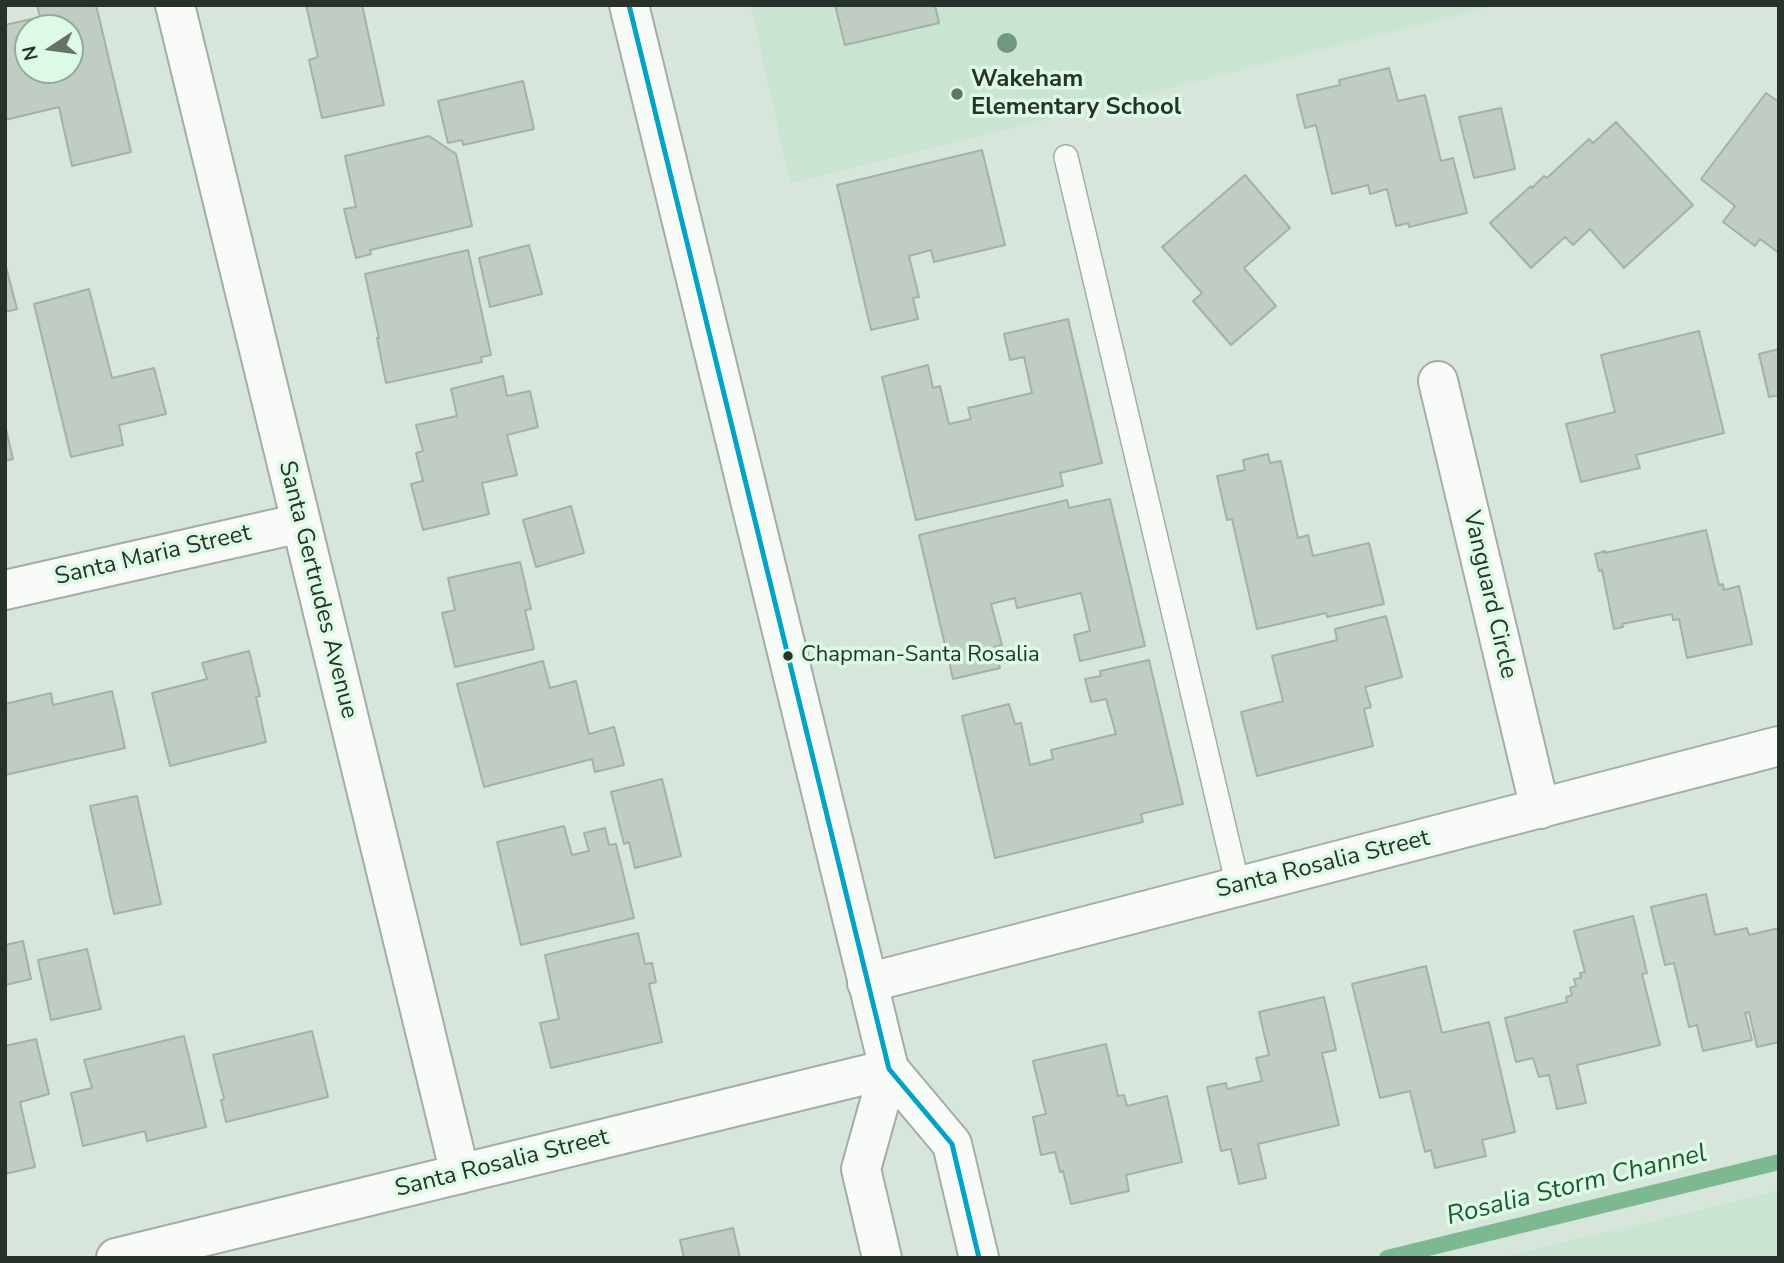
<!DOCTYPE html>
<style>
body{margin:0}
#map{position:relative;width:1784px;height:1263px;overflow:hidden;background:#d6e6da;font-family:"Nunito Sans",sans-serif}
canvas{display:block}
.frame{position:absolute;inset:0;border:7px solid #27332a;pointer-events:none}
.north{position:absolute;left:14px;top:14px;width:70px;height:70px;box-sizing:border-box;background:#dcfae4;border:2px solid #94aa9a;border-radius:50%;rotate:257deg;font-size:19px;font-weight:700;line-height:28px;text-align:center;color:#27332a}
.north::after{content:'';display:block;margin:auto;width:24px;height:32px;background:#647268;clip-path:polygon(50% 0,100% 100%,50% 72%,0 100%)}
</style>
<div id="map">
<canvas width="1784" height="1263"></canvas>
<div class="frame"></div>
<div class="north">N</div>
</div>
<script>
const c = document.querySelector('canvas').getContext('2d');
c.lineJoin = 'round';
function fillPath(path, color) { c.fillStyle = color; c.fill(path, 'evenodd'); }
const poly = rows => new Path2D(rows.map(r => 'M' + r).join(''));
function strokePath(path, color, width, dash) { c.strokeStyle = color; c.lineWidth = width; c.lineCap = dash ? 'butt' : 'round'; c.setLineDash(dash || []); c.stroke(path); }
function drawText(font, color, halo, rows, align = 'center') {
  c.font = font + ' "Nunito Sans",sans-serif'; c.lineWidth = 7; c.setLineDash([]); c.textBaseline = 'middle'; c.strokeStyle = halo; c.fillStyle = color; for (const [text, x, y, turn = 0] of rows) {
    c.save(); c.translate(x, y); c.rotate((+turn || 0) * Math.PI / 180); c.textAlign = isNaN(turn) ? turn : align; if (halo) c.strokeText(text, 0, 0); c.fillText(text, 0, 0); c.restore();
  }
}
fillPath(poly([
 [751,5,1499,5,790,183],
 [1779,1191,1779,1258,1499,1258]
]), '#c9e4d0');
strokePath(poly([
 [1387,1258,1779,1162]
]), '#7cb890', 16);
const building = poly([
 [37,5,96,5,131,152,72,166,59,107,5,120,5,25,40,17,37,5],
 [28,28,70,28,70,70,28,70,28,28],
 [306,5,362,5,384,105,322,118,309,60,318,57,306,5],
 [835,5,935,5,939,23,845,45,835,5],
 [1389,68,1398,101,1425,95,1441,161,1453,158,1467,213,1409,227,1408,223,1396,226,1387,189,1370,194,1368,185,1332,194,1316,125,1305,128,1297,95,1340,85,1339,80,1389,68],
 [523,81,534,129,463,145,462,140,448,143,438,101,523,81],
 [1766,93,1779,102,1779,253,1760,239,1755,246,1723,222,1735,206,1701,179,1766,93],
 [1501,108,1515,169,1474,178,1459,117,1501,108],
 [1616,122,1693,205,1624,268,1590,229,1573,245,1565,237,1531,268,1490,223,1531,186,1532,188,1544,176,1547,178,1589,139,1593,143,1616,122],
 [429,136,456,154,472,226,370,250,371,254,356,258,344,209,356,207,345,156,429,136],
 [982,150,1005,245,934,262,931,250,909,256,919,297,913,298,918,319,871,330,837,185,982,150],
 [1245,175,1290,228,1244,268,1276,306,1231,345,1193,301,1202,293,1162,247,1245,175],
 [529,245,542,294,490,307,479,258,529,245],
 [468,250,491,355,481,357,482,362,386,383,377,338,379,338,365,274,468,250],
 [5,263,17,309,5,312,5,263],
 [89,289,112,378,154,368,166,414,119,425,123,445,71,457,34,304,89,289],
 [1068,319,1102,463,1060,473,1063,486,916,520,882,377,928,365,933,388,940,386,949,424,971,419,968,408,1032,393,1024,357,1010,360,1004,334,1068,319],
 [1699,331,1724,433,1636,455,1640,468,1581,482,1566,424,1615,412,1601,355,1699,331],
 [1779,349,1779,395,1769,397,1759,354,1779,349],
 [503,376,507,396,530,391,538,427,507,435,517,475,482,483,489,514,423,530,411,484,423,481,416,453,423,451,416,425,457,416,451,389,503,376],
 [5,425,13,459,5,461,5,425],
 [1268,454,1270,463,1281,461,1298,538,1308,535,1313,556,1369,543,1384,604,1327,617,1326,613,1257,629,1232,519,1227,520,1217,476,1245,470,1243,460,1268,454],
 [1110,499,1145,646,1080,661,1074,635,1090,631,1081,593,1017,608,1015,598,991,604,1002,645,995,647,1000,668,953,679,919,535,1067,500,1069,508,1110,499],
 [571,506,584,553,536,567,523,520,571,506],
 [1706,530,1719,585,1723,584,1724,590,1739,586,1752,644,1687,658,1679,619,1673,620,1672,614,1622,624,1623,627,1614,629,1602,570,1599,571,1595,554,1605,551,1605,553,1706,530],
 [520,562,531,609,525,610,534,649,455,667,442,613,455,610,448,578,520,562],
 [1386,616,1402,677,1365,687,1371,707,1364,709,1373,746,1257,776,1241,712,1283,701,1272,656,1337,640,1335,629,1386,616],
 [249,651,260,696,256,697,266,742,170,766,152,693,207,679,202,663,249,651],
 [1149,660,1183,804,1141,814,1143,822,995,858,962,716,1009,704,1015,724,1021,723,1030,765,1053,759,1051,750,1116,734,1106,699,1091,702,1085,679,1101,676,1100,671,1149,660],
 [543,661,550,688,576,681,589,734,614,727,624,765,595,772,592,759,484,787,457,684,543,661],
 [112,691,125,748,5,775,5,704,51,693,53,705,112,691],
 [662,779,681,856,635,868,629,842,624,844,611,792,662,779],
 [137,796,161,904,114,914,90,806,137,796],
 [564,826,572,855,589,851,584,833,605,828,609,845,616,844,634,918,521,945,497,842,564,826],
 [1706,894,1715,935,1747,928,1749,935,1779,928,1779,1042,1757,1047,1749,1012,1745,1013,1752,1040,1703,1051,1697,1025,1689,1027,1674,963,1665,965,1651,907,1706,894],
 [1633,916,1647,973,1642,974,1660,1045,1577,1065,1586,1103,1557,1109,1549,1075,1539,1077,1533,1058,1516,1062,1505,1018,1567,1002,1566,997,1572,995,1570,988,1576,986,1574,979,1581,978,1580,973,1585,972,1574,931,1633,916],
 [638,933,645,964,652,963,656,982,649,984,662,1042,551,1068,540,1023,559,1019,545,955,638,933],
 [23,941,31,979,5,985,5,945,23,941],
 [87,949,101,1009,51,1020,38,960,87,949],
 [1426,966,1442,1033,1489,1022,1515,1132,1482,1140,1486,1156,1435,1168,1431,1150,1425,1152,1410,1091,1380,1098,1352,984,1426,966],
 [1324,997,1336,1050,1322,1053,1339,1125,1258,1144,1266,1178,1239,1184,1231,1149,1221,1151,1207,1087,1226,1083,1227,1089,1262,1081,1256,1058,1269,1055,1259,1012,1324,997],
 [312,1031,328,1097,226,1122,221,1100,224,1099,213,1055,312,1031],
 [184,1036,206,1127,147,1141,145,1131,83,1146,71,1093,92,1088,84,1060,184,1036],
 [36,1039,49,1094,20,1102,35,1167,5,1174,5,1046,36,1039],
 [1106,1044,1118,1096,1124,1095,1127,1106,1167,1096,1182,1162,1126,1175,1129,1191,1071,1204,1063,1171,1060,1172,1055,1152,1041,1155,1033,1117,1046,1114,1033,1061,1106,1044],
 [733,1228,740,1258,684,1258,680,1240,733,1228]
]);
fillPath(building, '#bfcdc3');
strokePath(building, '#a4b1a8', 2);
const lane = poly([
 [1066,157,1238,886]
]);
const street = poly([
 [175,5,460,1174],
 [1438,381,1540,809],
 [5,590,301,523],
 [867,983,1779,746]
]);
const secondary = poly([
 [116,1258,889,1069]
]);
const primary = poly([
 [629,5,889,1069,952,1144,979,1258],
 [882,1258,861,1169,889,1069]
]);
strokePath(lane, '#a2aea5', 26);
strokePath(street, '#a2aea5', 42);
strokePath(secondary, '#a2aea5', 42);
strokePath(primary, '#a2aea5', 42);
strokePath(lane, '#f9fbf9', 23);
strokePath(street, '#f9fbf9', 38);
strokePath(secondary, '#f9fbf9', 38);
strokePath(primary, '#f9fbf9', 38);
strokePath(poly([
 [629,5,889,1069,952,1144,979,1258]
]), '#02a3c6', 5);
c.fillStyle = '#71987f';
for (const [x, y] of [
 [1007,43]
]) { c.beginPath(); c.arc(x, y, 10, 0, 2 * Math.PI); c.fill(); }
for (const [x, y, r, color] of [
 [957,94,7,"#647268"],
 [788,656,6,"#27332a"]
]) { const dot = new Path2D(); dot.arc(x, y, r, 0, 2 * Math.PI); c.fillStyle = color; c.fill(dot); strokePath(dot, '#dcfae4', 2.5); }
drawText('22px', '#27332a', '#dcfae4', [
 ["Chapman-Santa Rosalia",801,656]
], 'left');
drawText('bold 24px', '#27332a', '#dcfae4', [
 ["Wakeham",971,80],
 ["Elementary School",971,108]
], 'left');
drawText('24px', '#27332a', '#dcfae4', [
 ["Santa Maria Street",153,556,-13],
 ["Santa Gertrudes Avenue",317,590,76],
 ["Vanguard Circle",1489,595,77],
 ["Santa Rosalia Street",1323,865,-14],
 ["Santa Rosalia Street",502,1164,-14]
]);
drawText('italic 26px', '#1e5835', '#dcfae4', [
 ["Rosalia Storm Channel",1577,1186,-14]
]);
</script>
